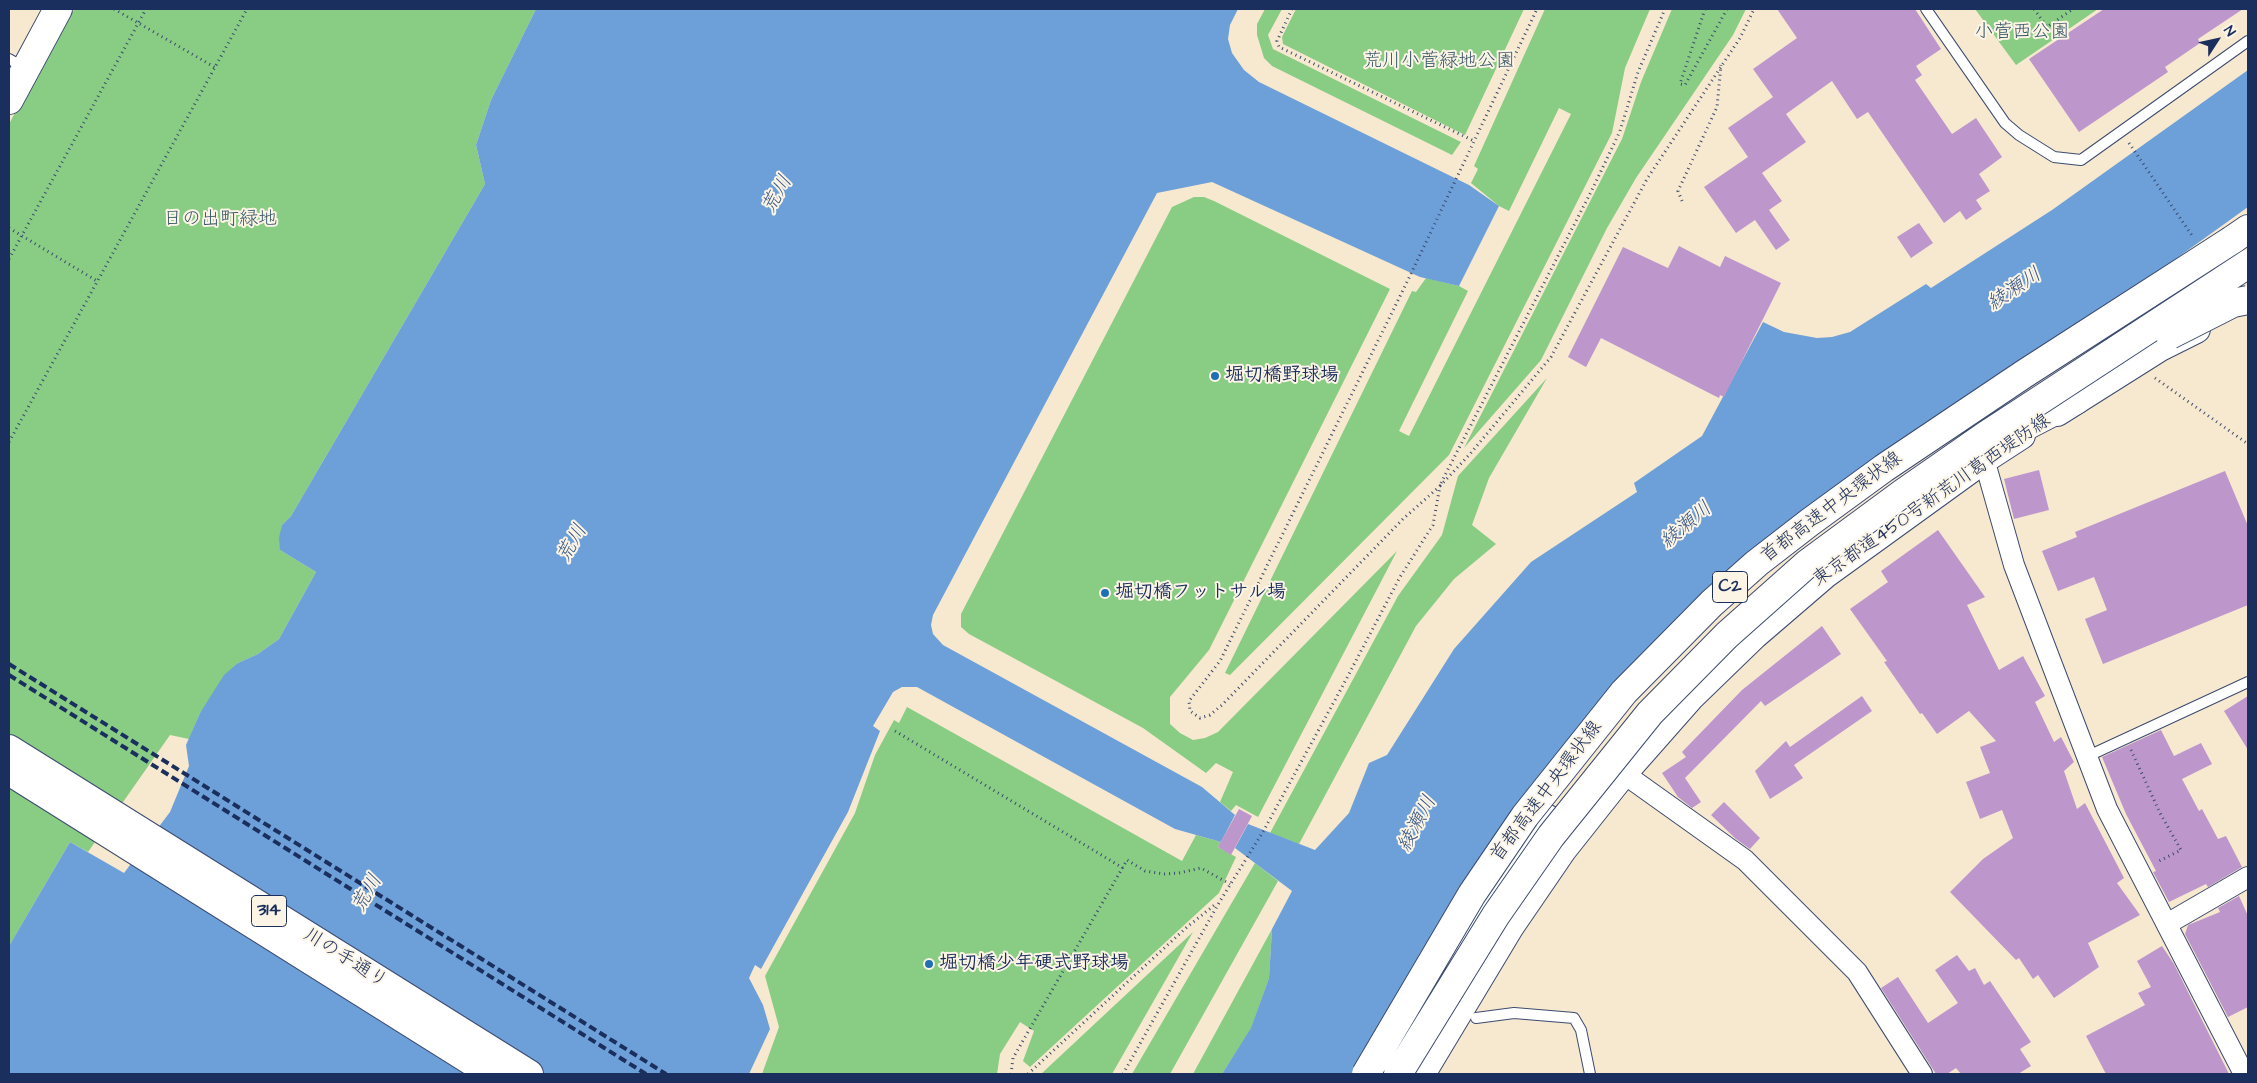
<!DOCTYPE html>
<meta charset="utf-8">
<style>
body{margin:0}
#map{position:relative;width:2257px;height:1083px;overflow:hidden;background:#f7e8d0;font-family:"Architects Daughter",sans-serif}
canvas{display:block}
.frame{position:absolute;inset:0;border:10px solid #1b2f5e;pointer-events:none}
.north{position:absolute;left:2192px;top:15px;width:50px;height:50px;-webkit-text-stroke:4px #fcf5e5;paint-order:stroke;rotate:55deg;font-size:14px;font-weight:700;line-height:20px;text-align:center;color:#1b2f5e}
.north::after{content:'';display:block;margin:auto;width:18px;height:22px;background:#1b2f5e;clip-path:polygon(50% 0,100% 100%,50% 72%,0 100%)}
</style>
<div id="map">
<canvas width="2257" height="1083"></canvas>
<div class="frame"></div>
<div class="north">N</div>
</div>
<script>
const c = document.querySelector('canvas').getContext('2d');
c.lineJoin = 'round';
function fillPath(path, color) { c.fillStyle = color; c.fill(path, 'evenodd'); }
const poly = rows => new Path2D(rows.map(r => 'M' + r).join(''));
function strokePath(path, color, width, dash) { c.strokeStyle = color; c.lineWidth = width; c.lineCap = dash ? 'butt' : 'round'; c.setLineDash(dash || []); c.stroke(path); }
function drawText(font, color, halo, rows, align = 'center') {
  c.font = font + ' "Architects Daughter","Klee One",sans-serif'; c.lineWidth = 4; c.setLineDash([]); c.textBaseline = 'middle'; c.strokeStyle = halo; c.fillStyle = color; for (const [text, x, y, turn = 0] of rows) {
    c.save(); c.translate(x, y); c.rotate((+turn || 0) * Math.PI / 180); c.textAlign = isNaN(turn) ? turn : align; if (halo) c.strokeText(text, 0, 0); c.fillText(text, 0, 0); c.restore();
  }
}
fillPath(poly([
 [75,9,536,9,491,100,476,145,485,184,291,516,282,525,280,550,316,572,279,639,258,654,238,663,200,713,189,739,170,735,88,852,70,842,9,946,9,124,62,23],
 [1265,9,1282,9,1268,35,1273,49,1461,142,1452,155,1272,66,1264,58,1257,35,1257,24],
 [1296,9,1524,9,1465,135,1283,44,1282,37],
 [1545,9,1650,9,1625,68,1612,133,1449,455,1230,675,1225,673,1412,291,1416,292,1426,278,1459,286,1468,291,1399,431,1409,436,1571,114,1559,108,1509,211,1499,206,1471,183,1478,169,1474,166],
 [1672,9,1746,9,1733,35,1636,178,1607,228,1541,360,1464,448,1622,139,1641,82],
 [1975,9,2098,9,2016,65],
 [1194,197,1204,197,1214,201,1390,289,1209,650,1170,697,1170,724,1180,733,1193,740,1205,738,1218,732,1397,551,1258,817,1236,805,1231,811,1220,802,1233,772,1216,763,1206,773,1143,728,969,634,961,627,961,614,1172,207],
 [1547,378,1489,478,1472,525,1496,544,1454,579,1416,626,1299,844,1270,833,1398,596,1442,535,1458,476],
 [907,707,1182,861,1196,835,1221,842,1218,847,1236,857,1219,893,1030,1067,1023,1061,1034,1031,1020,1022,1000,1054,997,1074,762,1074,779,1027,765,976,855,813,875,755,894,720,899,723],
 [1255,863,1278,881,1170,1074,1132,1074],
 [1272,929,1269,978,1251,1029,1222,1074,1193,1074],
 [1193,932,1112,1074,1041,1074]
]), '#89cc84');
fillPath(poly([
 [536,9,1238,9,1230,25,1228,39,1232,53,1244,70,1259,82,1469,185,1499,206,1459,286,1420,277,1212,182,1157,193,933,615,931,625,933,634,943,645,1202,787,1235,815,1221,842,1175,829,917,687,902,687,893,692,873,726,880,731,848,812,761,969,755,965,749,978,763,1005,770,1029,749,1074,9,1074,9,946,70,842,124,873,170,812,189,766,186,745,200,713,224,675,238,663,258,654,279,639,316,572,280,550,279,538,282,525,291,516,485,184,476,145,491,100],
 [2248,70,2248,207,2110,306,1659,642,1353,1074,1222,1074,1251,1028,1269,978,1272,929,1292,891,1235,848,1248,824,1315,850,1349,813,1369,763,1387,755,1454,649,1531,562,1637,492,1634,483,1702,436,1763,322,1784,332,1817,338,1832,337,1850,332,1926,284,1931,288,2052,210]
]), '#6da0d8');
fillPath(poly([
 [1777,9,1915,9,1941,49,1916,66,1922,75,1915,80,1952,134,1976,118,2002,157,1979,174,1990,191,1976,200,1982,209,1966,220,1960,211,1944,223,1868,112,1857,119,1832,81,1786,114,1806,142,1762,173,1782,201,1769,210,1790,240,1776,250,1755,220,1736,233,1704,187,1748,157,1728,128,1773,97,1753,69,1797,38],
 [2104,9,2243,9,2198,39,2200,43,2165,67,2168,72,2079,132,2029,59],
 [1919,223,1933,243,1911,258,1897,237],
 [1679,246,1720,267,1725,256,1781,283,1724,397,1720,395,1719,398,1601,338,1586,367,1568,357,1623,247,1668,268],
 [2039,470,2049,510,2014,519,2004,479],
 [2225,471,2248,526,2248,605,2103,664,2085,619,2107,610,2094,577,2058,591,2042,551,2077,537,2075,532],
 [1938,530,1985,597,1967,605,1999,670,2023,656,2045,696,2035,702,2054,742,2061,737,2074,762,2064,771,2077,809,2085,803,2124,878,2117,883,2140,915,2088,943,2099,967,2054,998,2038,975,2033,979,2019,958,2016,960,1950,892,1983,859,2013,838,2002,810,1980,819,1966,782,1990,773,1980,747,1996,741,1969,711,1937,734,1922,713,1920,714,1884,662,1887,661,1850,609,1888,582,1881,571],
 [1822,626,1841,654,1765,706,1761,701,1685,778,1701,802,1692,808,1678,797,1662,773,1686,757,1682,752,1742,690],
 [1862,696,1872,711,1794,765,1803,778,1770,799,1755,771,1786,741,1790,747],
 [2248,696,2248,750,2224,711],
 [2161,730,2174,756,2201,743,2212,764,2182,779,2199,811,2202,809,2218,839,2226,836,2242,867,2208,887,2206,884,2169,902,2153,872,2156,871,2126,814,2102,757],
 [1724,802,1760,838,1750,849,1736,839,1711,815],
 [1239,809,1252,816,1231,855,1218,847],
 [2239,896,2248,916,2248,1007,2228,1017,2185,934,2188,925,2220,912,2218,908],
 [2162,946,2174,964,2229,1074,2106,1074,2086,1036,2145,1005,2138,993,2151,987,2137,961],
 [1957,955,1969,971,1975,968,1984,985,1990,981,2031,1042,2020,1049,2031,1066,2018,1074,1961,1074,1956,1068,1947,1074,1936,1074,1881,988,1898,977,1928,1023,1958,1003,1935,970]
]), '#bd97cc');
const service = poly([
 [1926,9,2005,123,2019,135,2054,157,2081,160,2248,41],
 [9,59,25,68],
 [2086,757,2248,682],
 [1476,1018,1514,1013,1574,1018,1581,1030,1590,1074]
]);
const minor = poly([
 [1984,459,2014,565,2107,809,2244,1074],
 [1623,773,1745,860,1857,972,1922,1074],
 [2167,924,2248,877]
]);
const secondary = poly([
 [9,100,58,9],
 [2057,412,2160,347,2196,329],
 [1421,1074,1510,926,1562,850,1623,773,1690,697,1754,635,1825,574,1984,459,2021,435]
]);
const primary = poly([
 [9,749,529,1074],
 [9,771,492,1074]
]);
const motorway = poly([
 [2232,240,2248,229],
 [1993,443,2076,400],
 [1447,958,1548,819]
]);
strokePath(service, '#3c4b6f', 12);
strokePath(minor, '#3c4b6f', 22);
strokePath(secondary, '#3c4b6f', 30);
strokePath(primary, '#3c4b6f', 30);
strokePath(motorway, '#3c4b6f', 30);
strokePath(poly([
 [114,9,216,68],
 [1292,9,1277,41,1279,47,1474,141],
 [1705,9,1680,84,1685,85,1727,9],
 [2034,9,2047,27,2073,9],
 [2129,143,2193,237],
 [1682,201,1678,191,1717,107,1721,65],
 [9,228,97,281],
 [9,259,146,9],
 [2155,378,2248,444],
 [9,442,247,9],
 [1441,483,1593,188,1620,131,1638,72,1665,9],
 [1440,486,1470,454,1551,357,1647,179,1740,38,1754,9],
 [895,731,1123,868],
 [2131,750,2160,813,2181,850,2157,862],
 [1011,1074,1013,1058,1127,860,1145,871,1164,874,1179,873,1201,868,1230,884],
 [1028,1074,1187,927,1217,903],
 [1123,1074,1220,901,1264,830,1341,689,1400,577,1433,525,1440,486,1403,519,1222,705,1210,715,1200,718,1190,711,1189,701,1220,661,1408,280,1537,9]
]), '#3c4b6f', 3, [1, 4]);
strokePath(service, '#fff', 10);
strokePath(minor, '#fff', 20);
strokePath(secondary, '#fff', 28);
strokePath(primary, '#fff', 28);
strokePath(motorway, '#fff', 28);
strokePath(poly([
 [9,664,666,1074],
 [9,675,646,1074]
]), '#1b2f5e', 4, [8, 4]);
const motorwayBridge = poly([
 [2170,335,2233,303,2248,300],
 [1366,1074,1472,894,1525,816,1624,692,1712,603,1757,563,1810,522,1884,468,2024,374,2232,240],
 [1398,1074,1496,915,1551,836,1650,713,1727,635,1808,563,1903,493,1985,436,2248,264]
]);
strokePath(motorwayBridge, '#3c4b6f', 30, []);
strokePath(motorwayBridge, '#fff', 28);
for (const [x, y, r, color] of [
 [1215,376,5,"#1f6fb2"],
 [1105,593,5,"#1f6fb2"],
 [929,964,5,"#1f6fb2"]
]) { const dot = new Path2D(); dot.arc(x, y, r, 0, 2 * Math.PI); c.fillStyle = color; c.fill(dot); strokePath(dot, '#fcf5e5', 2); }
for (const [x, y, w] of [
 [1730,587,35],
 [269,911,35]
]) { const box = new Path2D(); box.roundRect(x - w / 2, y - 15.5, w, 31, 4); c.fillStyle = '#fcf5e5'; c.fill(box); strokePath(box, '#1b2f5e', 1); }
drawText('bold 18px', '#1b2f5e', null, [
 ["C2",1730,587],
 ["314",269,911]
]);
drawText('19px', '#365668', '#fcf5e5', [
 ["小菅西公園",2022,33],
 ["荒川小菅緑地公園",1439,62],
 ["日の出町緑地",220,220]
]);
drawText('bold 19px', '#1b2f5e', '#fcf5e5', [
 ["堀切橋野球場",1225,376],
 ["堀切橋フットサル場",1115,593],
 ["堀切橋少年硬式野球場",939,964]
], 'left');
drawText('19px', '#1b2f5e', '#fcf5e5', [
 ["東京都道450号新荒川葛西堤防線",1932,501,-35],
 ["首都高速中央環状線",1832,508,-37],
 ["首都高速中央環状線",1547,792,-53],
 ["川の手通り",345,959,32]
]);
drawText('italic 20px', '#385789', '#fcf5e5', [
 ["荒川",778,195,-60],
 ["綾瀬川",2015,290,-34],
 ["綾瀬川",1687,526,-40],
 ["荒川",573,544,-60],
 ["綾瀬川",1418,824,-62],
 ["荒川",368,894,-60]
]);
</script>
